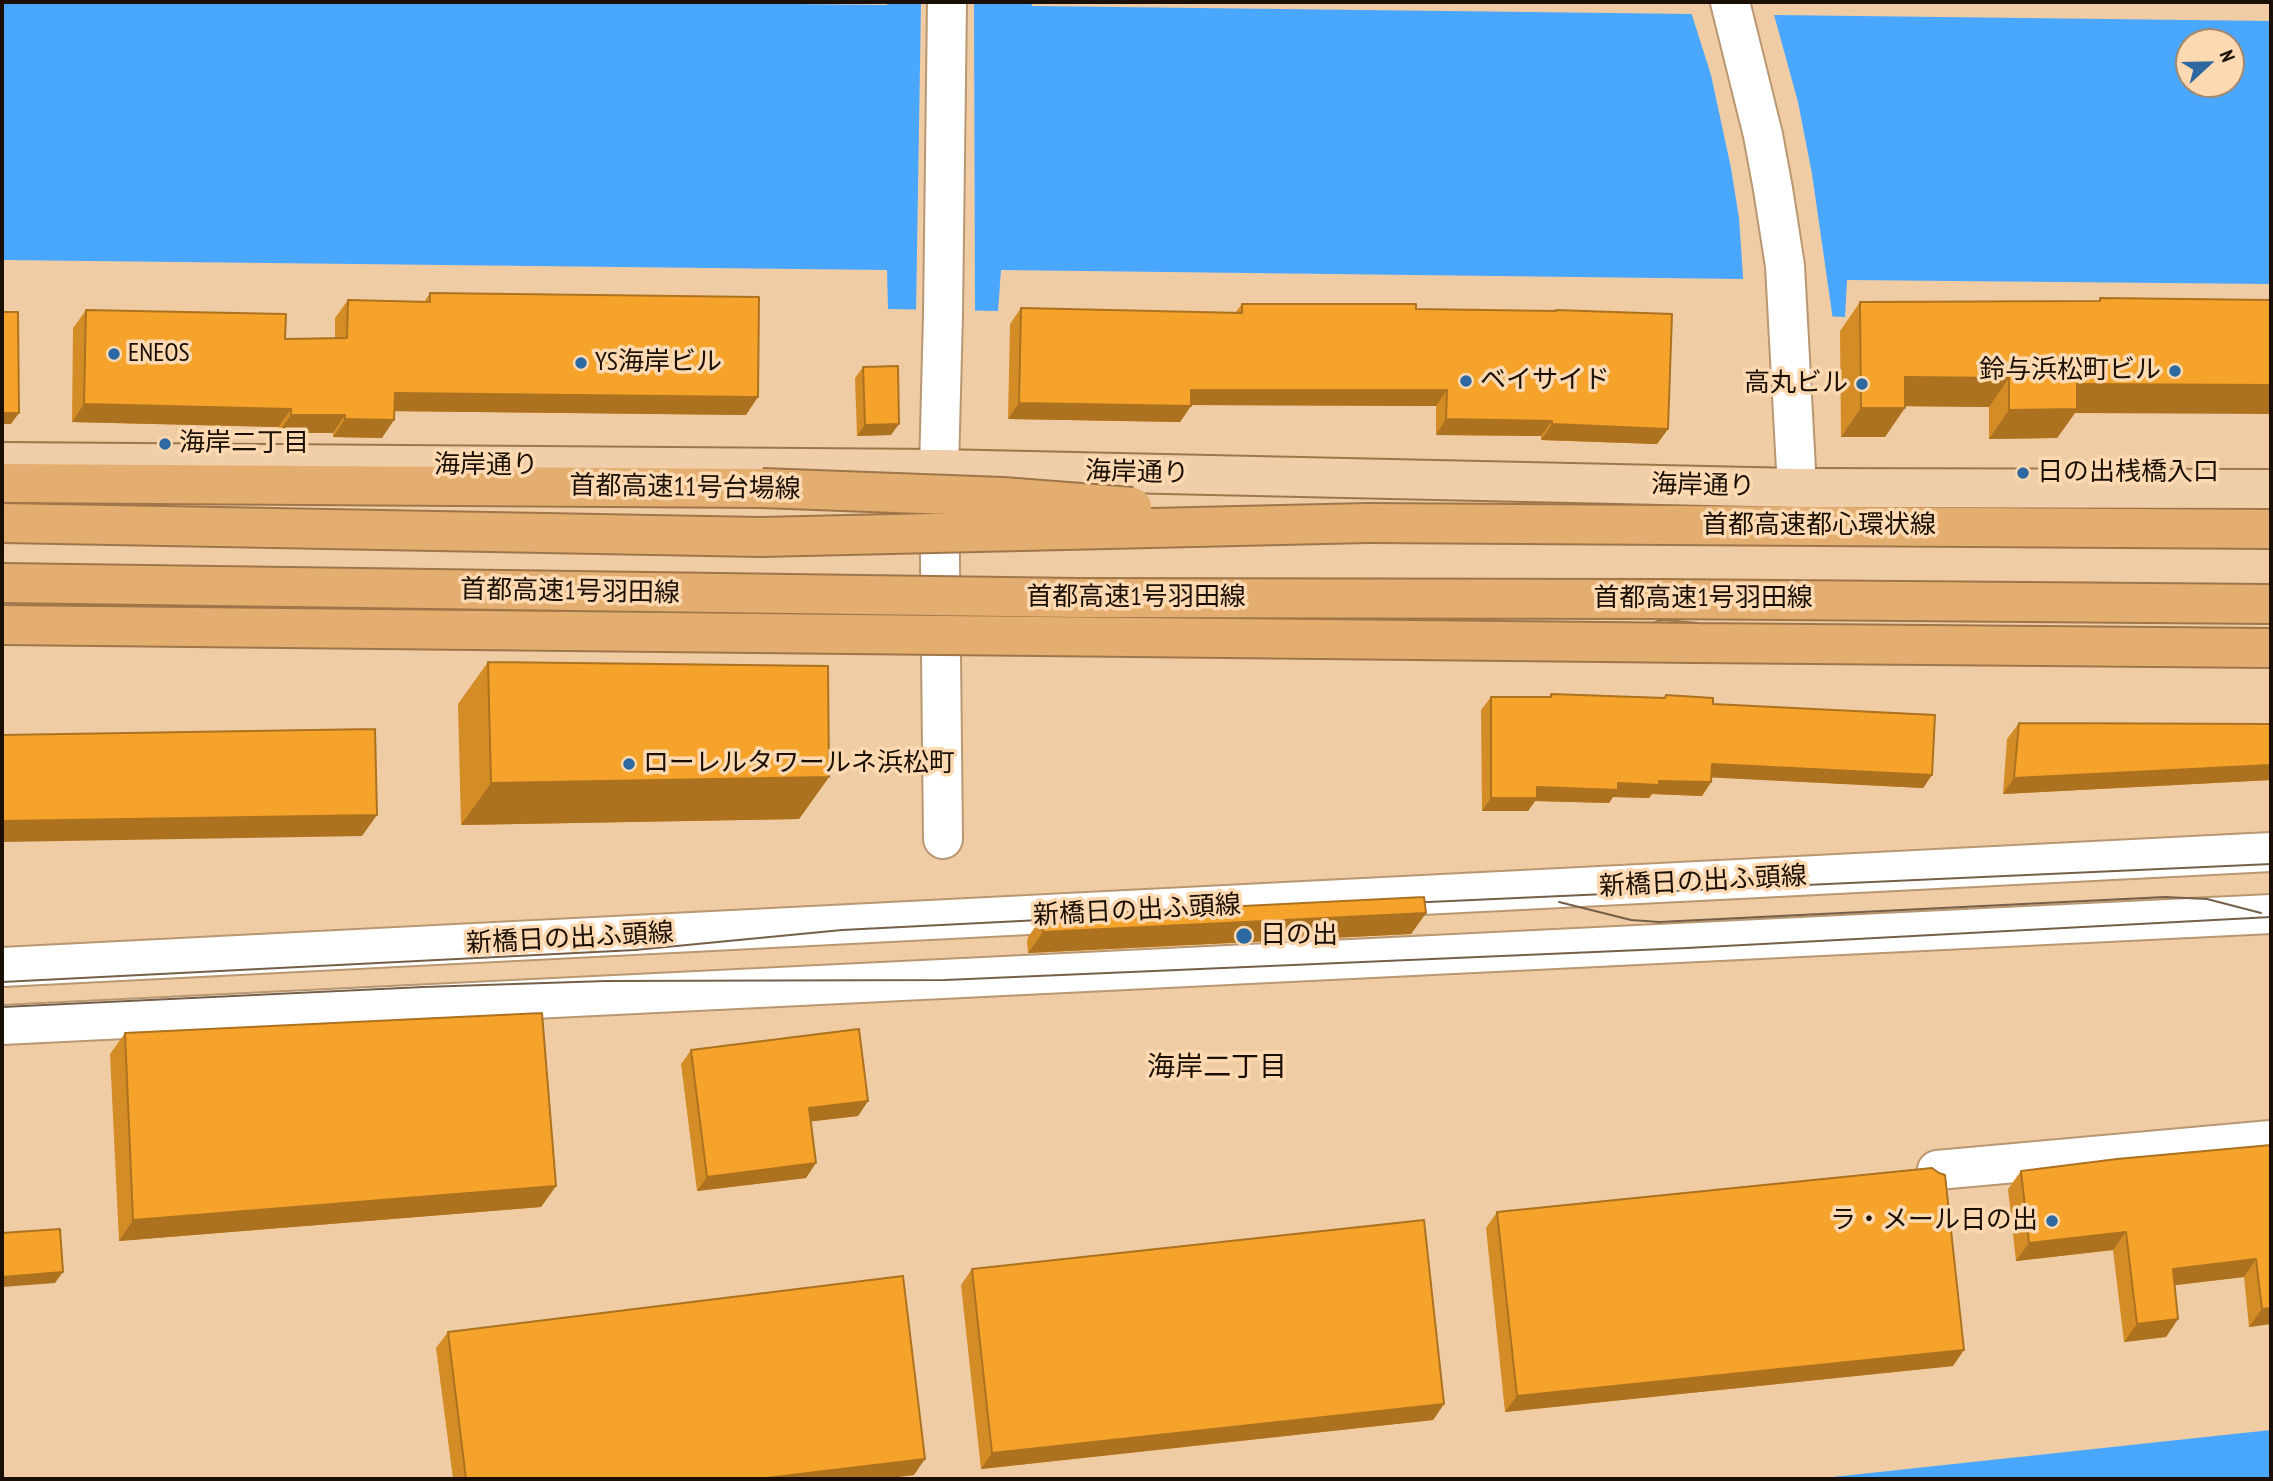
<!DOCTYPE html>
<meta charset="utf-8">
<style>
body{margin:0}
#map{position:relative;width:2273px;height:1481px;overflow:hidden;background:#f0cca5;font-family:"PT Sans Narrow",sans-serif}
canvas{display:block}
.frame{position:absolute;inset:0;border:4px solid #1b0f03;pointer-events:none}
.north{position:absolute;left:2175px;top:28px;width:70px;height:70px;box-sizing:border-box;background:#fdd9b2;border:2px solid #a3886c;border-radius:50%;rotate:68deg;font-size:19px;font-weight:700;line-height:28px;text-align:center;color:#1b0f03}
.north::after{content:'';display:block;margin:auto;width:24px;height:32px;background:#2d68a0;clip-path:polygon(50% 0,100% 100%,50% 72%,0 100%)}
</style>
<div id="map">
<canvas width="2273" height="1481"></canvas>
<div class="frame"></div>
<div class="north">N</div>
</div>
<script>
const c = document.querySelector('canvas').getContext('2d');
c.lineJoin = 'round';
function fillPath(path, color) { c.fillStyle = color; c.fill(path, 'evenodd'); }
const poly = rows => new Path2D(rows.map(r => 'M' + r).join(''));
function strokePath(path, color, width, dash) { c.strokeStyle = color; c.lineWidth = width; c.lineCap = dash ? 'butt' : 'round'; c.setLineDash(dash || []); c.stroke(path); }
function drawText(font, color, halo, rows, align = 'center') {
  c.font = font + ' "PT Sans Narrow","Noto Sans JP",sans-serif'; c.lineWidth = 7; c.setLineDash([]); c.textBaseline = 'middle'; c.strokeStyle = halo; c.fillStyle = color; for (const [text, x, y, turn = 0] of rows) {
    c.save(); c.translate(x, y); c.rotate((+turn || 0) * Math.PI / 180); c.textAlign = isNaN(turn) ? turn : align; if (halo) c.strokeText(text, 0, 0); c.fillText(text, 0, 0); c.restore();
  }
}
fillPath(poly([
 [2,2,607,2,887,5,888,2,1031,2,1032,6,2271,21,2271,284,1847,280,1845,317,1743,313,1743,279,1001,270,998,311,888,309,887,270,2,260],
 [2189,42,2231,42,2231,84,2189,84],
 [2271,1430,2271,1479,1814,1479]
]), '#49a7ff');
fillPath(poly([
 [921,2,974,2,975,314,916,313],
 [1773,11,1798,102,1812,174,1833,320,1763,317,1743,313,1743,277,1739,218,1731,168,1711,75,1691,12]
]), '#f0cca5');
const street = poly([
 [1937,1170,2271,1140]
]);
const secondary = poly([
 [1730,2,1763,135,1773,189,1785,266,1797,488],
 [943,839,939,469,943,315,947,2],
 [2,967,2271,852],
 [2,1025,2271,914]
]);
const primary = poly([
 [2,462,939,469,1797,488,2271,489]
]);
const highway = poly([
 [2,483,762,488],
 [1368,523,2271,529],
 [197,611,347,604],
 [1301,614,1444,624],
 [1664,640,1696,643,2271,648]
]);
strokePath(street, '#b89771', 42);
strokePath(secondary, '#b89771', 42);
strokePath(primary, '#9e764a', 42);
strokePath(highway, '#9e764a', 42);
strokePath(street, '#fff', 38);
strokePath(secondary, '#fff', 38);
strokePath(primary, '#efcea9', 38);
strokePath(highway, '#e4ae70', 38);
strokePath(poly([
 [1559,902,1631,920,1659,922,2165,897,2207,899,2261,913],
 [1406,903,2271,864],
 [2,982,635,950,842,930,1060,919],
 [2,1007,423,987,606,981,945,980,1687,948,2271,917]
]), '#755f48', 2);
const highwayBridge = poly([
 [762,488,1003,497,1132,507],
 [2,523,761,537,1368,523],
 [2,583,1078,598,1658,599,2271,604],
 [2,625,1696,643]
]);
strokePath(highwayBridge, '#9e764a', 42, []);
strokePath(highwayBridge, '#e4ae70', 38);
fillPath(poly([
 [430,293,746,415,394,411,382,438,333,437,333,433,278,433,278,427,72,422,73,328,86,310,285,339,335,338,335,318,348,300,424,302],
 [2100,298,2075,413,2057,438,1989,439,1989,407,1905,406,1885,437,1841,437,1840,331,1860,302,2099,301],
 [1242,304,1416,309,1555,311,1556,310,1668,429,1657,444,1541,440,1541,436,1436,435,1436,406,1191,405,1180,422,1008,419,1010,324,1021,308,1235,313],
 [863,367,891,435,857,436,855,378],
 [488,662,829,777,799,819,461,825,458,704],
 [1551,694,1664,698,1666,695,1713,704,1932,775,1923,788,1711,777,1711,782,1702,796,1652,794,1649,798,1613,797,1609,803,1535,801,1528,811,1482,811,1481,710,1491,697,1549,697],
 [2019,723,2271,724,2271,780,2003,794,2007,739],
 [1426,913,1411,934,1028,953,1027,942,1028,937,1043,916],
 [125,1033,556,1186,541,1207,119,1241,110,1054],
 [691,1050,868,1101,858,1116,811,1121,806,1178,697,1191,681,1064],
 [2271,1145,2271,1324,2249,1327,2244,1277,2174,1285,2178,1319,2166,1337,2124,1342,2113,1250,2016,1261,2008,1189,2021,1171],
 [1497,1212,1953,1366,1505,1412,1486,1228],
 [972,1269,1444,1404,1433,1420,981,1469,961,1285],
 [448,1332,914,1475,880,1479,453,1479,436,1348]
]), '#d48c26');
fillPath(poly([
 [1905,377,2009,378,1989,407,1884,406],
 [2077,384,2271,385,2271,414,2075,413,2057,438,1989,439,2009,410],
 [1191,390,1447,390,1436,406,1180,405],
 [395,393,758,397,746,415,382,411],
 [1019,403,1191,406,1180,422,1008,419],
 [84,404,291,409,278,427,72,422],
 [1861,408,1905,408,1885,437,1841,437],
 [2,413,19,413,11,424,2,424],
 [291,415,345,415,333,433,278,433],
 [345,419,394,420,382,438,333,437],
 [1446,419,1552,421,1541,436,1436,435],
 [899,424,891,435,857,436,865,425],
 [1552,424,1668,429,1657,444,1541,440],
 [1712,764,1932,775,1923,788,1702,777],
 [2271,765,2271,780,2003,794,2014,778],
 [829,777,799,819,461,825,491,783],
 [1659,781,1711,782,1702,796,1652,794,1649,798,1613,797,1609,803,1535,801,1528,811,1482,811,1491,798,1537,787],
 [377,815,362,836,2,842,2,821],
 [1426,913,1411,934,1028,953,1043,932],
 [868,1101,858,1116,799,1123,809,1108],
 [816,1163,806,1178,697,1191,707,1177],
 [556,1186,541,1207,119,1241,133,1220],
 [2126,1232,2113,1250,2016,1261,2029,1243],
 [2256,1259,2244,1277,2160,1287,2173,1269],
 [63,1272,55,1283,2,1287,2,1277],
 [2271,1308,2271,1324,2249,1327,2262,1309],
 [2178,1319,2166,1337,2124,1342,2137,1324],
 [1964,1350,1953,1366,1505,1412,1517,1396],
 [1444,1404,1433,1420,981,1469,992,1453],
 [925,1459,914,1475,880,1479,758,1479]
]), '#ac721f');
const building = poly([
 [430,293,759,297,758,397,395,393,394,420,345,419,345,415,291,415,291,409,84,404,86,310,286,314,285,339,347,338,348,300,430,302,430,293],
 [2100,298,2271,300,2271,385,2077,384,2077,409,2009,410,2009,378,1905,377,1905,408,1861,408,1860,302,2100,301,2100,298],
 [1242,304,1416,304,1416,309,1556,311,1556,310,1672,314,1668,429,1552,424,1552,421,1446,419,1447,390,1191,390,1191,406,1019,403,1021,308,1242,313,1242,304],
 [2,312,18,312,19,413,2,413,2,312],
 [898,366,899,424,865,425,863,367,898,366],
 [488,662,828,666,829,777,491,783,488,662],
 [1551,694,1665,698,1666,695,1713,698,1713,704,1935,715,1932,775,1712,764,1711,782,1659,781,1659,785,1618,783,1618,790,1537,787,1537,798,1491,798,1491,697,1551,697,1551,694],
 [2019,723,2271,724,2271,765,2014,778,2019,723],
 [375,729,377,815,2,821,2,735,375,729],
 [1424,897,1426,913,1043,932,1042,921,1043,916,1424,897],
 [542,1013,556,1186,133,1220,125,1033,542,1013],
 [859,1029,868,1101,809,1108,816,1163,707,1177,691,1050,859,1029],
 [2271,1145,2271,1308,2262,1309,2256,1259,2173,1269,2178,1319,2137,1324,2126,1232,2029,1243,2021,1171,2117,1159,2271,1145],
 [1932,1168,1939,1173,1945,1175,1964,1350,1517,1396,1497,1212,1932,1168],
 [1424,1220,1444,1404,992,1453,972,1269,1424,1220],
 [60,1229,63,1272,2,1277,2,1233,60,1229],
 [903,1276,925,1459,758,1479,466,1479,448,1332,903,1276]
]);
fillPath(building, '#f6a32c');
strokePath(building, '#ac721f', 2);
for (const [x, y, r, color] of [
 [114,354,7,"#2d68a0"],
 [581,363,7,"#2d68a0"],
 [2175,371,7,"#2d68a0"],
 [1466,381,7,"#2d68a0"],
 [1862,384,7,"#2d68a0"],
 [165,444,7,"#2d68a0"],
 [2023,473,7,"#2d68a0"],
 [629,764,7,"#2d68a0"],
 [1244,936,9,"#2d68a0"],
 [2052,1221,7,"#2d68a0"]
]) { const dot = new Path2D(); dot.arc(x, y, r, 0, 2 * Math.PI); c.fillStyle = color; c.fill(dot); strokePath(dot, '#fdd9b2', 2.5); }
drawText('26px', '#1b0f03', '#fdd9b2', [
 ["ENEOS",128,354],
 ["YS海岸ビル",595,363],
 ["鈴与浜松町ビル",2161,371,"right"],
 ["ベイサイド",1480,381],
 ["高丸ビル",1848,384,"right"],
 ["海岸二丁目",179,444],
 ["日の出桟橋入口",2037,473],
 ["ローレルタワールネ浜松町",643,764],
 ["日の出",1260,936],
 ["ラ・メール日の出",2038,1221,"right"]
], 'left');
drawText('26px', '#1b0f03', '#fdd9b2', [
 ["海岸通り",486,466],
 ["海岸通り",1137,473,1],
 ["海岸通り",1703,486,1],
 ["首都高速11号台場線",685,488,1],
 ["首都高速都心環状線",1819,526],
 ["首都高速1号羽田線",570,592,1],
 ["首都高速1号羽田線",1136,598],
 ["首都高速1号羽田線",1703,599],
 ["新橋日の出ふ頭線",1703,882,-3],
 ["新橋日の出ふ頭線",1137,911,-3],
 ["新橋日の出ふ頭線",570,939,-3]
]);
drawText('28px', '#1b0f03', '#fdd9b2', [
 ["海岸二丁目",1217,1068]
]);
</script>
